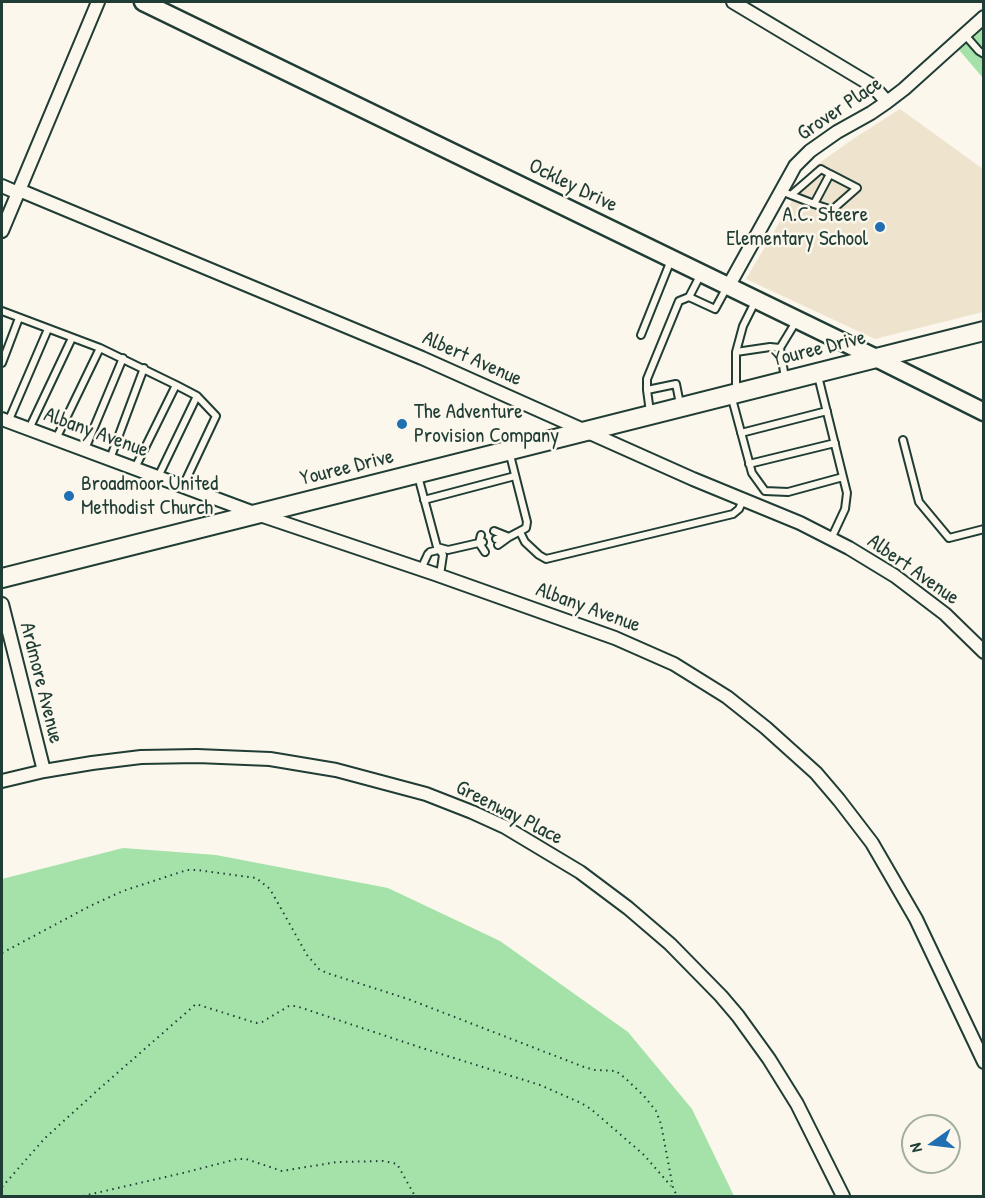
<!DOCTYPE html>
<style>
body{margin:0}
#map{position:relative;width:985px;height:1198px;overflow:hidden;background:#fbf7ec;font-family:"Patrick Hand",sans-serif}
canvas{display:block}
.frame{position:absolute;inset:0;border:3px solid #1f3d34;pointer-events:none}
.north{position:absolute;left:901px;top:1114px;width:60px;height:60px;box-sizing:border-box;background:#fbf7ec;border:2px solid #a3ada2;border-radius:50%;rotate:256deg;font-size:16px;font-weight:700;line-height:24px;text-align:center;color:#1f3d34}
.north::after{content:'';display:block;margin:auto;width:21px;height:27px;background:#1f6fb2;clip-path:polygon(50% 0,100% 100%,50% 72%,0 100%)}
</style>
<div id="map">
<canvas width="985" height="1198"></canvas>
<div class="frame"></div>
<div class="north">N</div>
</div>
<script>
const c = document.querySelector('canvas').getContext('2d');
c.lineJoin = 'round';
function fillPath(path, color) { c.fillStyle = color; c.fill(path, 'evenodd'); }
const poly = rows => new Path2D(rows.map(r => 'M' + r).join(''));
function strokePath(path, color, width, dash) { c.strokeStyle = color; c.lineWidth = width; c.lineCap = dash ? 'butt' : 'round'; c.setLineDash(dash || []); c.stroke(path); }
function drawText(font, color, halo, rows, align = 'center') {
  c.font = font + ' "Patrick Hand",sans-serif'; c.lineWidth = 5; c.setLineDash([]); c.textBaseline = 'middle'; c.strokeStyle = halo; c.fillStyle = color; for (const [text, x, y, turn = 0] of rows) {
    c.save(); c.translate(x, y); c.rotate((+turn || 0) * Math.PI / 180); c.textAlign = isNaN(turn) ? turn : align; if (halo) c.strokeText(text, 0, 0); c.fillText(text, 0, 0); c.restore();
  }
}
fillPath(poly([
 [900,109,983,169,983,312,875,339,746,279,808,174,818,164,853,139]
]), '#eee3cd');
fillPath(poly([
 [983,16,983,78,954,44],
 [123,848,216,855,388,888,500,941,628,1032,692,1109,734,1196,2,1196,2,879]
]), '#a4e2a9');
const lane = poly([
 [965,35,979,51,984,54],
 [781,191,791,195,814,204,832,210,857,188,830,174,814,204],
 [791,195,821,169,830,174],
 [689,297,701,274],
 [2,311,100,348,176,385,197,396,216,416,183,486],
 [641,335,671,260],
 [780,348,797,320],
 [736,352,743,326,756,300],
 [2,363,19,318],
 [647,390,676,384,680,404],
 [736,390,736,352,770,347,780,348,785,378],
 [731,395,752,473,765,491,788,492,843,477,818,376],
 [650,412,647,390,647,379,679,301,689,297,715,309,727,287],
 [8,422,48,329],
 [29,429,72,338],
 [741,433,827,411],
 [56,439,100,348],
 [903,440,919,502,949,538,984,529],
 [85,449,123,358],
 [110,459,144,368],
 [749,464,835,443],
 [135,468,176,385],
 [418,476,437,547,443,555,440,575],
 [158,477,197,396],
 [424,500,515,476],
 [494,531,509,537],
 [520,532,525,542,539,555,546,559,733,514,739,509,743,500],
 [481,535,479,543,485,552],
 [496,539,508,537],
 [831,539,845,509,847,493,843,477],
 [498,545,509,537,526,528,527,522,509,451],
 [437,547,448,550,483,542],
 [421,569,428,554,430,552,438,550]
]);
const street = poly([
 [733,2,873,86,887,102],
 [2,186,18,193],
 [19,190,422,358,693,479,800,523,849,548,895,576,945,614,984,652],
 [2,231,98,2],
 [728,287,789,177,795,166,810,151,837,132,871,113,887,102,904,89,984,17],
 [2,419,257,514,435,574,615,638,674,664,727,697,766,728,816,773,839,800,872,843,916,919,984,1062],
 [2,604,44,771],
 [2,781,44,771,92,763,141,757,197,756,270,759,336,770,426,794,472,812,505,827,580,872,628,908,670,944,721,996,738,1016,769,1059,797,1104,843,1196]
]);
const secondary = poly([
 [143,2,876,358,984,412]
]);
const primary = poly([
 [2,578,984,331]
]);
strokePath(lane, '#1f3d34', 10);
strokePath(street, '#1f3d34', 16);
strokePath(secondary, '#1f3d34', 21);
strokePath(primary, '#1f3d34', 22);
strokePath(poly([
 [2,953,90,906,123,891,187,870,197,870,256,878,270,889,307,955,319,969,327,973,408,999,584,1067,595,1070,616,1071,625,1078,644,1096,656,1111,661,1124,673,1188,677,1196],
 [2,1187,45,1138,99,1089,196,1004,256,1023,262,1022,289,1006,296,1006,422,1048,540,1085,581,1103,591,1109,644,1155,671,1186],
 [83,1196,183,1173,237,1159,246,1159,282,1171,337,1162,383,1161,397,1164,415,1196]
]), '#1f3d34', 2, [1.5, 4.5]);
strokePath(lane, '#fbf7ec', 6);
strokePath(street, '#fbf7ec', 12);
strokePath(secondary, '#fbf7ec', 16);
strokePath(primary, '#fbf7ec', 18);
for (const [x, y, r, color] of [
 [880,227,6,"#1f6fb2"],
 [402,424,6,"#1f6fb2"],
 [69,496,6,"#1f6fb2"]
]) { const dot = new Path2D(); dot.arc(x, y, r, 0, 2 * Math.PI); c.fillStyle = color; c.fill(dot); strokePath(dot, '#fbf7ec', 2); }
drawText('21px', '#1f3d34', '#fbf7ec', [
 ["Grover Place",840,109,-34],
 ["Ockley Drive",573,186,26],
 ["Youree Drive",819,349,-14],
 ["Albert Avenue",472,359,24],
 ["Albany Avenue",96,433,20],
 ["Youree Drive",347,468,-14],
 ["Albert Avenue",913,570,35],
 ["Albany Avenue",588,608,20],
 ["Ardmore Avenue",41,683,76],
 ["Greenway Place",509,813,27]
]);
drawText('21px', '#1f3d34', '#fbf7ec', [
 ["A.C. Steere",868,215,"right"],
 ["Elementary School",868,239,"right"],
 ["The Adventure",414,412],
 ["Provision Company",414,436],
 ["Broadmoor United",81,484],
 ["Methodist Church",81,508]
], 'left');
</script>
